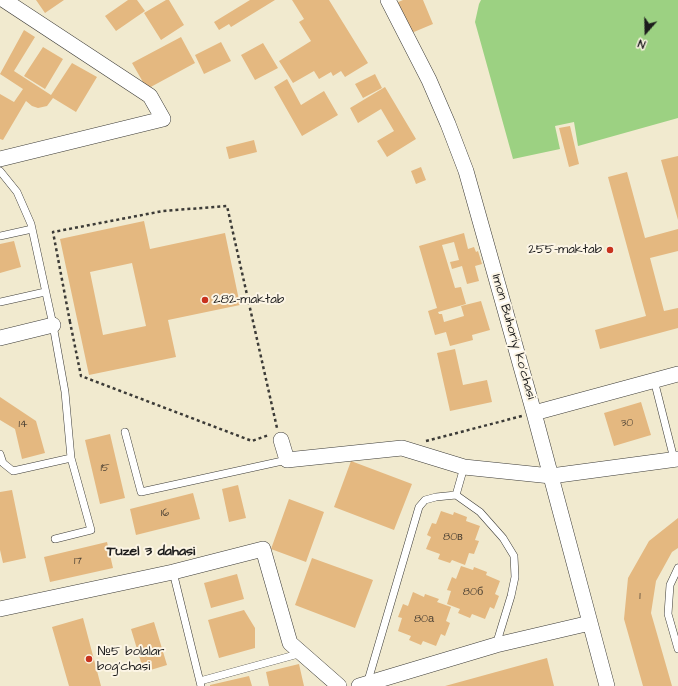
<!DOCTYPE html>
<meta charset="utf-8">
<style>
body{margin:0}
#map{position:relative;width:678px;height:686px;overflow:hidden;background:#f1eacf;font-family:"Architects Daughter",sans-serif}
canvas{display:block}
.north{position:absolute;left:626px;top:12px;width:40px;height:40px;-webkit-text-stroke:3px #fcf5e5;paint-order:stroke;rotate:200deg;font-size:11px;font-weight:700;line-height:16px;text-align:center;color:#1c1c1c}
.north::after{content:'';display:block;margin:auto;width:14px;height:18px;background:#1c1c1c;clip-path:polygon(50% 0,100% 100%,50% 72%,0 100%)}
</style>
<div id="map">
<canvas width="678" height="686"></canvas>
<div class="north">N</div>
</div>
<script>
const c = document.querySelector('canvas').getContext('2d');
c.lineJoin = 'round';
function fillPath(path, color) { c.fillStyle = color; c.fill(path, 'evenodd'); }
const poly = rows => new Path2D(rows.map(r => 'M' + r).join(''));
function strokePath(path, color, width, dash) { c.strokeStyle = color; c.lineWidth = width; c.lineCap = dash ? 'butt' : 'round'; c.setLineDash(dash || []); c.stroke(path); }
function drawText(font, color, halo, rows, align = 'center') {
  c.font = font + ' "Architects Daughter",sans-serif'; c.lineWidth = 4; c.setLineDash([]); c.textBaseline = 'middle'; c.strokeStyle = halo; c.fillStyle = color; for (const [text, x, y, turn = 0] of rows) {
    c.save(); c.translate(x, y); c.rotate((+turn || 0) * Math.PI / 180); c.textAlign = isNaN(turn) ? turn : align; if (halo) c.strokeText(text, 0, 0); c.fillText(text, 0, 0); c.restore();
  }
}
fillPath(poly([
 [481,0,678,0,678,118,578,146,574,122,555,126,560,149,513,159,475,22,479,4]
]), '#9cd182');
fillPath(poly([
 [36,0,64,0,45,13],
 [128,0,137,0,145,11,116,31,105,16],
 [166,0,169,0,184,25,161,40,144,13],
 [250,0,275,0,231,27,229,24,219,30,214,22],
 [292,0,329,0,368,63,345,77,341,71,333,76,331,72,319,79,314,71,293,83,279,61,311,41,299,22,304,19],
 [403,0,423,0,433,24,409,34,396,3],
 [24,30,35,37,14,71,51,95,72,63,97,77,76,112,53,98,47,106,38,108,32,106,26,101,3,140,0,139,0,94,14,102,23,89,0,74],
 [181,37,195,63,147,89,132,63],
 [221,42,231,61,204,74,195,55],
 [263,43,278,68,255,80,241,55],
 [43,47,63,59,45,89,24,76],
 [375,74,382,88,363,98,355,84],
 [287,79,301,105,324,91,338,115,302,136,274,87],
 [385,87,416,139,387,157,377,141,394,131,381,109,358,123,350,108],
 [570,126,579,164,569,167,559,128],
 [254,140,257,152,229,159,226,147],
 [678,156,678,220,661,160],
 [421,167,426,180,416,184,411,171],
 [627,172,645,238,678,229,678,251,650,258,664,311,678,308,678,328,600,349,595,330,646,316,608,177],
 [144,221,150,249,225,233,240,305,168,320,176,357,89,375,60,239],
 [132,263,146,326,103,335,90,272],
 [464,233,468,249,474,247,476,252,478,251,482,264,475,266,479,281,467,284,462,266,452,269,450,262,459,260,454,242,442,245,455,288,461,287,466,304,438,312,439,314,442,314,444,322,464,316,461,306,481,301,490,330,472,335,473,340,450,346,446,332,435,335,428,311,437,308,419,246],
 [14,241,21,267,0,273,0,244],
 [455,349,463,385,487,380,492,402,450,411,437,353],
 [0,397,36,421,45,453,22,459,15,429,0,420],
 [641,402,651,435,614,446,604,413],
 [110,434,125,498,100,504,85,440],
 [351,461,412,484,394,530,334,507],
 [238,485,246,518,229,522,222,489],
 [12,490,26,558,3,563,0,550,0,492],
 [193,493,200,519,136,535,130,509],
 [289,499,324,512,306,562,271,549],
 [441,511,453,515,454,512,467,517,466,521,480,526,475,540,479,541,474,554,469,553,465,565,452,560,450,563,438,559,440,554,426,549,431,537,427,535,432,523,436,524],
 [678,518,678,548,672,552,656,581,651,613,672,686,643,686,624,619,628,578,649,541],
 [107,542,113,568,50,582,44,557],
 [312,558,373,580,355,628,295,605],
 [461,566,473,570,474,567,487,572,486,575,500,581,495,594,499,596,494,609,490,607,485,619,472,614,470,618,458,613,460,609,447,604,451,591,447,590,452,577,456,579],
 [237,574,244,599,211,608,204,583],
 [413,592,424,597,425,594,439,599,437,602,451,607,446,621,450,623,445,636,441,634,436,646,423,641,421,645,409,640,411,636,398,631,402,618,398,617,403,604,408,606],
 [244,610,255,628,255,648,219,658,208,620],
 [83,618,101,686,69,686,52,627],
 [154,622,167,665,144,672,131,629],
 [547,658,554,686,445,686],
 [299,664,304,686,269,686,266,672],
 [249,676,252,686,210,686,210,685]
]), '#e4b880');
const service = poly([
 [0,171,17,192,31,224,53,325,65,392,71,458,13,471,3,463,0,454],
 [0,236,32,229],
 [0,302,45,292],
 [654,380,674,459],
 [125,432,141,492,287,460],
 [464,467,456,495,480,512,503,538,514,556,515,577,511,596,496,645],
 [55,539,91,530,71,458],
 [678,568,670,585,668,614,678,649],
 [173,572,201,686],
 [200,681,302,653],
 [367,684,419,507,425,500,436,497,456,495]
]);
const minor = poly([
 [388,0,429,80,448,124,466,171,534,413,607,686],
 [0,159,163,119,150,96,4,0],
 [0,338,53,325],
 [534,413,678,374],
 [281,440,287,460,402,448,464,467,551,476,678,459],
 [0,609,173,572,263,549,290,643,339,686],
 [359,686,496,645,590,623]
]);
strokePath(service, '#3c3b37', 8);
strokePath(minor, '#3c3b37', 16);
strokePath(poly([
 [69,322,70,322,81,376,252,441,269,435],
 [70,322,53,232,163,211,227,206,277,428],
 [426,441,522,416]
]), '#3c3b37', 2.5, [3, 3]);
strokePath(service, '#fff', 7);
strokePath(minor, '#fff', 15);
for (const [x, y, r, color] of [
 [610,250,4,"#c8321e"],
 [205,300,4,"#c8321e"],
 [89,659,4,"#c8321e"]
]) { const dot = new Path2D(); dot.arc(x, y, r, 0, 2 * Math.PI); c.fillStyle = color; c.fill(dot); strokePath(dot, '#fcf5e5', 1.5); }
drawText('11px', '#4e4335', null, [
 ["30",627,424],
 ["14",23,425],
 ["15",105,469],
 ["16",165,514],
 ["80в",453,538],
 ["17",78,562],
 ["80б",473,593],
 ["1",640,597],
 ["80а",424,620]
]);
drawText('13px', '#1c1c1c', '#fcf5e5', [
 ["255-maktab",602,250,"right"],
 ["282-maktab",213,300],
 ["№5 bolalar",97,652],
 ["bog'chasi",97,667]
], 'left');
drawText('13px', '#1c1c1c', '#fcf5e5', [
 ["Imon Buhoriy ko'chasi",513,337,74]
]);
drawText('bold 14px', '#1c1c1c', '#fcf5e5', [
 ["Tuzel 3 dahasi",151,552]
]);
</script>
